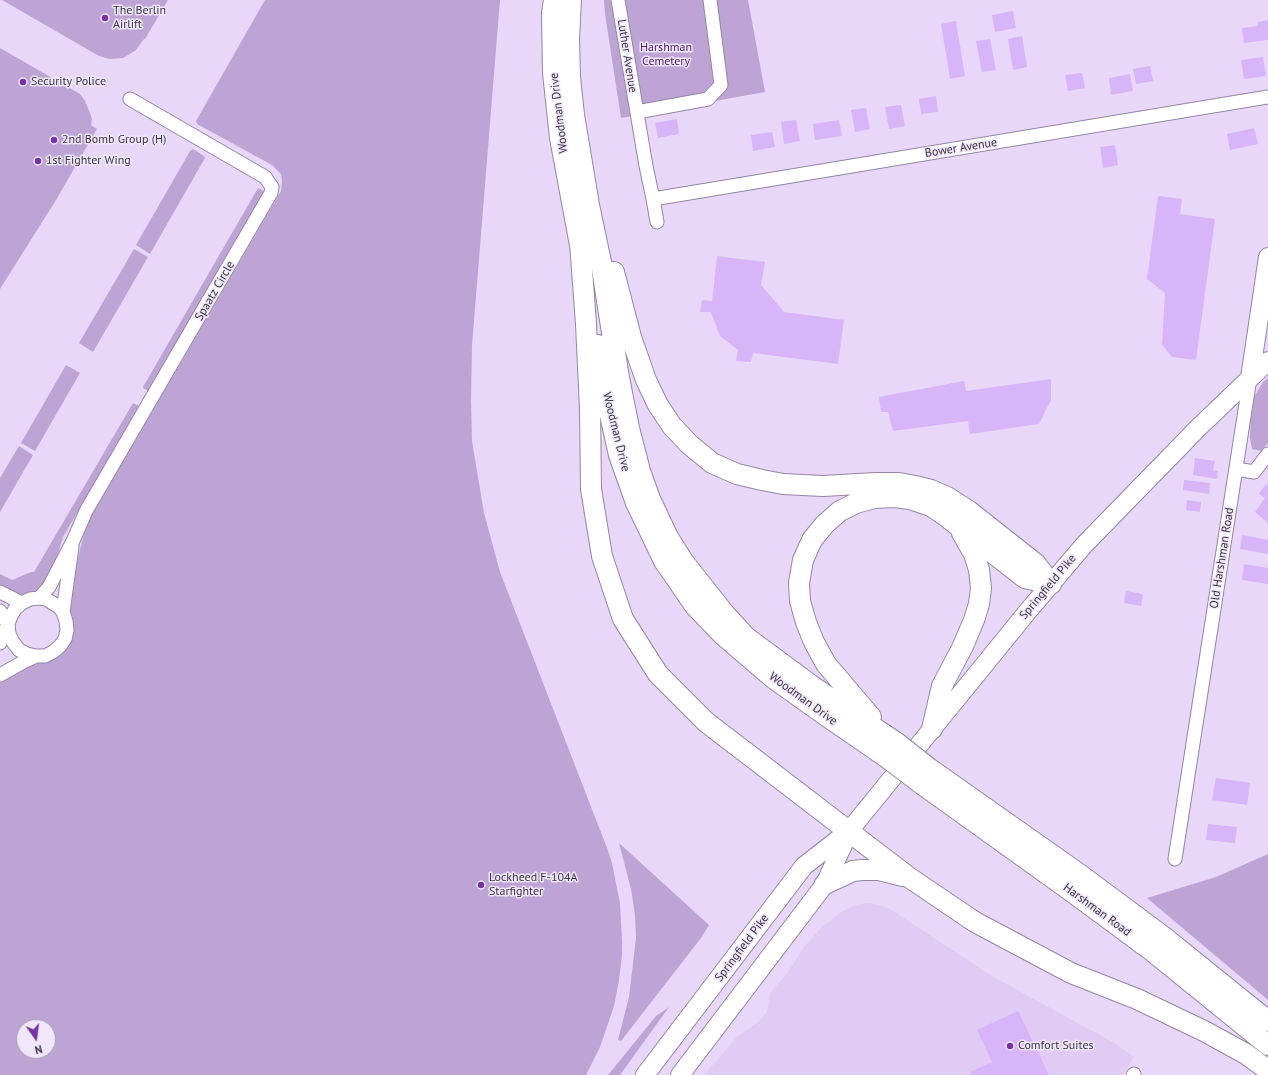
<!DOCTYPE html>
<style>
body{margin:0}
#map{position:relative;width:1268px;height:1075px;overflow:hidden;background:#e8d7f8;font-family:"PT Sans",sans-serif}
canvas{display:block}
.north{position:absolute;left:16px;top:1019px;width:40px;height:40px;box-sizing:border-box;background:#f1e7fb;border:1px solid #a89fb1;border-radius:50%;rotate:166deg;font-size:11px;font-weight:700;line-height:16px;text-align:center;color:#3b3441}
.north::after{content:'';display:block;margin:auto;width:14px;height:18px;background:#7732a6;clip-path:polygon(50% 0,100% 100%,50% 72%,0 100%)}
</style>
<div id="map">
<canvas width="1268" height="1075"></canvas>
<div class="north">N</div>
</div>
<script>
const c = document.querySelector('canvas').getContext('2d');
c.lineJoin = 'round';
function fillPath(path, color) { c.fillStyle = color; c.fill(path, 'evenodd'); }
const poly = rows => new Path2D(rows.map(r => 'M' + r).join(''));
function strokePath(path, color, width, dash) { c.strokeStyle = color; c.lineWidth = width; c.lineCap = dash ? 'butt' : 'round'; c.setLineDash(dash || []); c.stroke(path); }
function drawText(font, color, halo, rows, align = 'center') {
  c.font = font + ' "PT Sans",sans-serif'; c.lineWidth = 3; c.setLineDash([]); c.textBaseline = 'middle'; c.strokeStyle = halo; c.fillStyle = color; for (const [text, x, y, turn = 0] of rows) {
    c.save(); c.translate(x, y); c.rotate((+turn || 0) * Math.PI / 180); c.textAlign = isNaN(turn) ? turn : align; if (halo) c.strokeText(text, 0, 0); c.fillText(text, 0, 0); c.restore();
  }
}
fillPath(poly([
 [867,903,879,905,890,909,990,975,1116,1044,1134,1057,1122,1075,704,1075,737,1037,761,1020,767,1012,770,993,788,972,804,947,821,928,841,912,856,905]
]), '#dfcbf3');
fillPath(poly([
 [2,0,168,0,145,39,143,40,136,50,123,58,110,59,99,56],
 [265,0,500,0,472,345,471,400,472,441,484,513,500,572,607,848,612,863,620,903,622,941,622,955,619,980,614,1006,600,1047,586,1075,0,1075,0,680,19,668,57,655,69,607,71,585,85,530,93,513,135,441,281,191,282,181,281,174,272,165,197,124,196,121],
 [24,1027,48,1027,48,1051,24,1051],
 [604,0,748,0,765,92,621,118,605,14],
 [0,48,80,94,85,101,90,113,92,119,91,125,97,129,56,200,0,289],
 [193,149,204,156,205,158,150,254,136,245,190,151],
 [258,188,264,191,263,193,148,391,143,388,143,387],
 [134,249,148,257,93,352,79,343],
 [66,365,80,373,35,451,21,443],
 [1268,378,1268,443,1261,451,1252,449,1250,438,1251,414,1254,397,1263,382],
 [133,403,139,406,70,525,63,537,57,557,43,585,35,591,23,596,19,596,0,586,0,574,12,580,31,572,34,572],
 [19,446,33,455,0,512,0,478],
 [619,843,709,925,701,938,621,1041,618,1040,629,997,636,938,635,915,631,889],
 [1268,854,1268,1000,1147,898,1216,877],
 [669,1007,620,1075,608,1075,656,1016]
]), '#bda4d5');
fillPath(poly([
 [1013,11,1016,28,995,32,992,15],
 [1268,20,1268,40,1244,43,1242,28,1258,26,1258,22],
 [956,21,965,76,950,79,941,24],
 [1022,36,1027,67,1013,70,1008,39],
 [990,39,996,70,982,72,976,41],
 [1263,57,1266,76,1244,79,1241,60],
 [1150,66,1153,81,1136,84,1133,69],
 [1082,73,1085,88,1068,91,1065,75],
 [1130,74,1133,91,1111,95,1109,78],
 [936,96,938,112,921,114,919,99],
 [901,105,905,126,889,129,885,107],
 [866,108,870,129,855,132,851,110],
 [677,119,679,134,658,138,655,123],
 [796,120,800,141,784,144,781,122],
 [839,120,842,136,815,140,813,124],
 [1254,128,1258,144,1230,150,1227,134],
 [772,132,775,147,753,151,751,135],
 [1115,145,1118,165,1103,168,1100,147],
 [1158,196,1182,199,1180,214,1215,219,1196,360,1172,357,1162,345,1165,293,1147,279],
 [717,256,765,262,761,285,784,312,844,320,838,364,753,353,751,362,736,361,738,350,720,336,711,312,700,312,702,300,712,301],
 [1051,379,1051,400,1039,424,970,434,968,421,893,431,888,412,881,412,879,397,964,381,966,391],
 [1195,458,1215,461,1213,470,1218,471,1217,479,1193,475],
 [1184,480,1210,483,1209,494,1183,490],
 [1266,484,1268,486,1268,523,1255,512,1265,498,1259,494],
 [1187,500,1201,502,1200,512,1186,510],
 [1242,535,1268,540,1268,554,1240,549],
 [1244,564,1268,568,1268,584,1242,580],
 [1126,591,1143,594,1141,606,1124,603],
 [1216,778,1250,783,1247,805,1212,800],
 [1208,824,1237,827,1235,843,1206,840],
 [1018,1011,1049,1075,972,1075,970,1072,992,1062,977,1030]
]), '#d8b5f9');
const street = poly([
 [618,0,646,166,653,199,657,222],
 [637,112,708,99,721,85,710,0],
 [653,199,1268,97],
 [1236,469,1254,472,1268,454],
 [0,592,22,603],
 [39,598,49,587,73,541,86,511,271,193,272,187,265,177,130,99],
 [0,611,8,624,9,634,13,642,19,650,27,654,36,656,45,656,53,652,60,646,65,639,67,630,66,621,63,612,59,607,46,599,39,598,30,599,22,603,15,609,11,616,8,624,0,643],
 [63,612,72,547],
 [0,675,23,662,36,656],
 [1175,859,1250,378],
 [1133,1075,1134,1074]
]);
const secondary = poly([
 [1250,378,1268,257],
 [645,1075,804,866,849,831,1028,611,1084,545,1198,428,1268,361],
 [680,1075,825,884,848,834]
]);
const primary = poly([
 [554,0,552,13,553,73,560,138,582,256],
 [571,0,569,39,570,77,574,115,589,205,601,262,619,378,629,428,640,471,650,499,668,537,683,561,724,613,746,637,815,688,897,743],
 [580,243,586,324,590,409,591,489,602,556,623,619,658,674,706,722,907,876,975,922,1071,973,1137,999,1204,1031,1246,1054,1268,1070],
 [614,272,631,337,646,380,658,405,672,426,690,445,712,463,737,474,762,480,783,484,823,486,876,483,899,483,915,486,931,490,947,497,969,511,1036,564,1051,584],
 [598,345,608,406,619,455,636,503,664,561,695,606,724,636,773,678,828,717,886,757],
 [871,717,826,664,814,642,806,622,800,601,799,583,803,560,812,540,825,524,840,511,856,503,874,498,894,497,910,499,931,506,947,517,1025,578,1051,584],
 [932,729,942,686,963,646,974,620,979,604,981,588,979,570,974,554,962,533],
 [930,769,1082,876,1164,937,1268,1021],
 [919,782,1071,891,1152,951,1268,1045],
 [825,884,853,871,862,870,879,870,903,876]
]);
strokePath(street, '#9586a4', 15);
strokePath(secondary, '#9586a4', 20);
strokePath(primary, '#9586a4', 22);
strokePath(street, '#fff', 13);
strokePath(secondary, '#fff', 18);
strokePath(primary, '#fff', 20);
const primaryBridge = poly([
 [897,743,930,769],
 [886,757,919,782]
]);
strokePath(primaryBridge, '#9586a4', 22, []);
strokePath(primaryBridge, '#fff', 20);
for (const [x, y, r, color] of [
 [105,18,4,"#7732a6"],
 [23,82,4,"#7732a6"],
 [54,140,4,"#7732a6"],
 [38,161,4,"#7732a6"],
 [481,885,4,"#7732a6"],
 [1010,1046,4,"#7732a6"]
]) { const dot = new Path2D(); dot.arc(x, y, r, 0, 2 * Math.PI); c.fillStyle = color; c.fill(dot); strokePath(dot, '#f1e7fb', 1.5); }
drawText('12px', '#3b3441', '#f1e7fb', [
 ["The Berlin",113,11],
 ["Airlift",113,25],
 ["Security Police",31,82],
 ["2nd Bomb Group (H)",62,140],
 ["1st Fighter Wing",46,161],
 ["Lockheed F-104A",489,878],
 ["Starfighter",489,892],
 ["Comfort Suites",1018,1046]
], 'left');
drawText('12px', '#4e206d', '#f1e7fb', [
 ["Harshman",666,48],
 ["Cemetery",666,62]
]);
drawText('12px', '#3b3441', '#f1e7fb', [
 ["Luther Avenue",627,56,81],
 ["Woodman Drive",559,113,-97],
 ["Bower Avenue",961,148,-9],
 ["Spaatz Circle",215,291,-60],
 ["Woodman Drive",616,432,76],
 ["Old Harshman Road",1222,558,-81],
 ["Springfield Pike",1048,587,-50],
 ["Woodman Drive",803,699,36],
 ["Harshman Road",1097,910,36],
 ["Springfield Pike",742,948,-53]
]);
</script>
